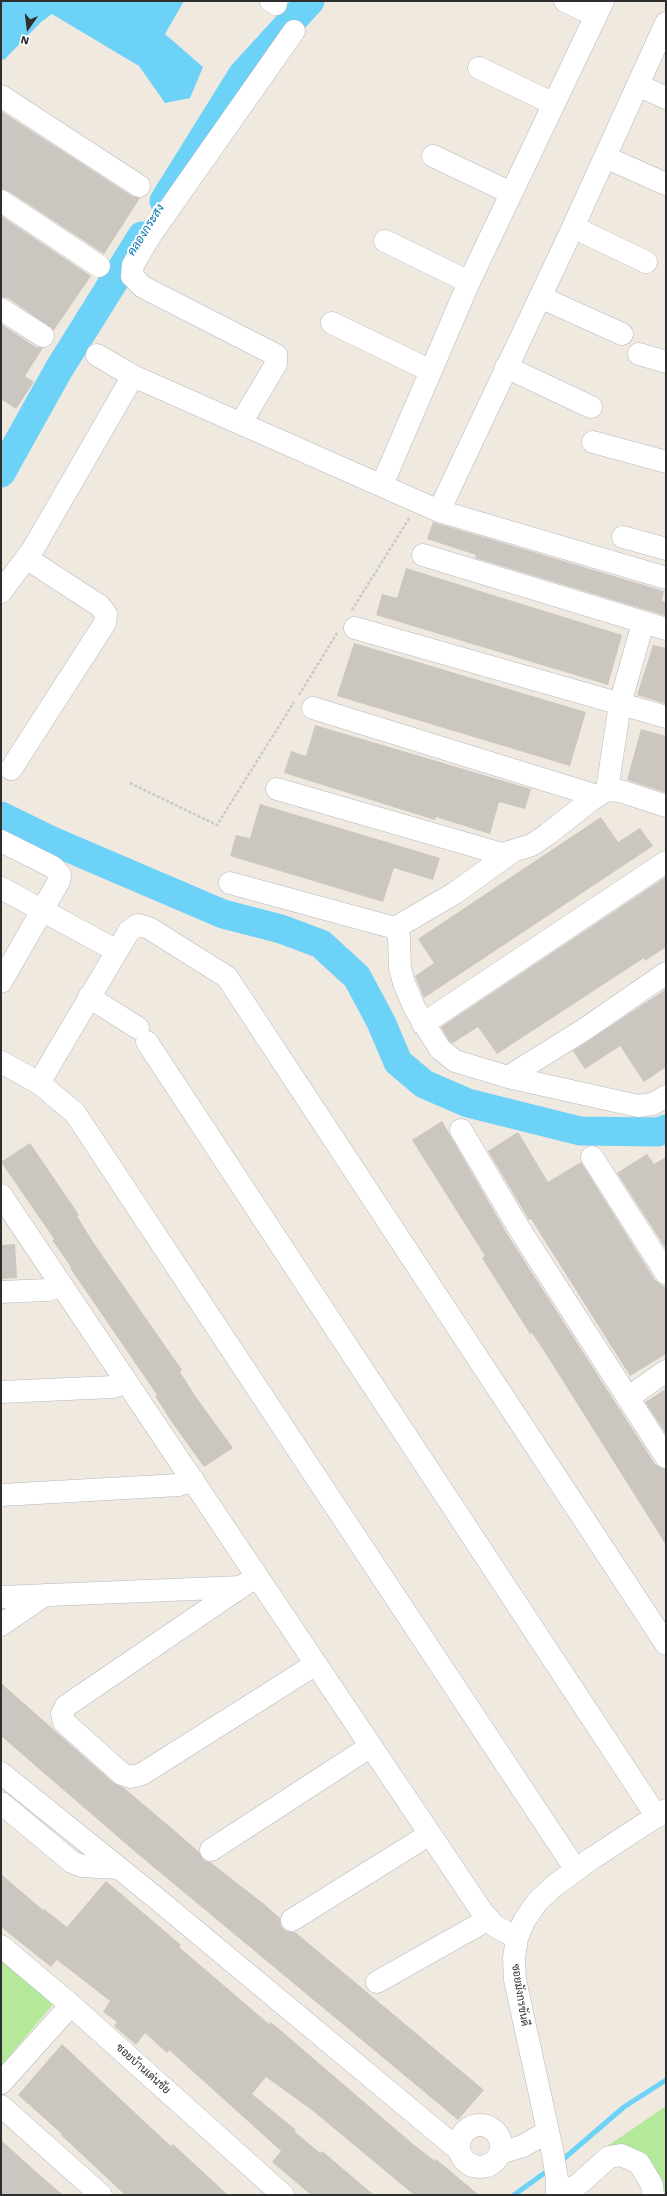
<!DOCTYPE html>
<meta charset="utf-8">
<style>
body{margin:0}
#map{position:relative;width:667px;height:2196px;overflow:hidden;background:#f0e9e0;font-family:"Work Sans",sans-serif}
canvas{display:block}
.frame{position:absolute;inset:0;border:2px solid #2e2e2e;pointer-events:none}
.north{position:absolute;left:8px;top:8px;width:40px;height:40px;-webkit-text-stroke:3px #fff;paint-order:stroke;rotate:194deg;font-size:11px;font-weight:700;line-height:16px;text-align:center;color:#2e2e2e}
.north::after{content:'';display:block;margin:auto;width:14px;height:18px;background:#2e2e2e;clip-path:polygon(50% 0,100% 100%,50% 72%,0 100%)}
</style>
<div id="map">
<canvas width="667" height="2196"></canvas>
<div class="frame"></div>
<div class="north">N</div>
</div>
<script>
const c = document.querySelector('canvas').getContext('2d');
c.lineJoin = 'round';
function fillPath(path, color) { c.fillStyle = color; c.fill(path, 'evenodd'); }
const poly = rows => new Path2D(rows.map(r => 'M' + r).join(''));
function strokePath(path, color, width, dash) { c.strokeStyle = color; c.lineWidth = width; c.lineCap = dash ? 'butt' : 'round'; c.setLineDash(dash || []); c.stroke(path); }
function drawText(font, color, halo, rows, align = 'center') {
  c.font = font + ' "Work Sans",Sarabun,sans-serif'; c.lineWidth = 4; c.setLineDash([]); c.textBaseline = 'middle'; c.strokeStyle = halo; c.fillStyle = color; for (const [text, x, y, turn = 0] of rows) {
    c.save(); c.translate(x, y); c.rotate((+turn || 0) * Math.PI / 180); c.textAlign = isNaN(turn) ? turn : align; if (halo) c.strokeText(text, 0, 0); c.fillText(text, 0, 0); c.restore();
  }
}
fillPath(poly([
 [1,1957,55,2002,1,2066],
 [666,2106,666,2195,659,2195,606,2147]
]), '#b4e999');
fillPath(poly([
 [1,1,184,1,165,34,203,67,190,98,165,103,139,66,52,14,41,22,4,60,1,58]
]), '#6dd2f7');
strokePath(poly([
 [560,2162,624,2107,666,2080],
 [514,2195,550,2169]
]), '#6dd2f7', 5);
strokePath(poly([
 [164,201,243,74,310,1],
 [1,473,59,369,142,236],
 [1,816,50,840,223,914,281,929,321,944,357,977,381,1022,398,1062,424,1084,468,1103,580,1131,658,1132,666,1129]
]), '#6dd2f7', 29);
fillPath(poly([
 [1,111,132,196,140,198,104,254,8,191,1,189],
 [1,216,91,276,54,330,8,298,1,297],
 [1,324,36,347,43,348,25,376,34,382,16,409,1,399],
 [433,522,664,591,662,601,666,602,666,616,475,558,476,555,427,539],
 [406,568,622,635,608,685,376,615,382,594,397,598],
 [354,643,586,712,570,766,337,696],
 [653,645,666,648,666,704,637,695],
 [315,725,531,789,525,809,499,802,490,834,436,817,435,820,422,816,284,773,291,751,306,756],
 [641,729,666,736,666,793,627,780],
 [260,804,440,858,433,880,394,868,383,902,230,856,236,835,250,838],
 [601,817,618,842,640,828,653,846,424,998,415,976,434,963,418,939],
 [666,877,666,947,645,961,644,958,497,1054,478,1027,453,1043,449,1041,441,1027],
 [666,989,666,1067,644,1082,620,1046,585,1069,573,1051],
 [442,1121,509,1237,655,1464,666,1469,666,1545,544,1351,532,1333,530,1334,482,1258,485,1256,412,1140],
 [518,1132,548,1182,581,1162,655,1280,666,1288,666,1354,630,1376,531,1219,529,1220,488,1151],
 [30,1143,79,1215,77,1216,93,1242,182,1370,180,1372,196,1397,233,1448,204,1467,171,1421,155,1396,157,1395,70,1268,71,1267,52,1240,54,1239,1,1162],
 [647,1154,654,1164,666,1157,666,1249,617,1173],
 [15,1244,17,1278,1,1279,1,1245],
 [666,1389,666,1434,645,1402],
 [1,1683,114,1783,123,1787,182,1837,199,1852,205,1861,210,1862,264,1904,280,1918,281,1926,286,1931,295,1932,484,2090,458,2120,133,1850,1,1736],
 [1,1874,43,1910,44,1909,67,1927,106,1881,181,1945,179,1947,248,2006,269,2024,271,2022,413,2144,435,2161,436,2159,479,2195,414,2195,313,2111,266,2077,252,2094,296,2130,295,2132,320,2153,322,2151,374,2195,311,2195,272,2162,281,2151,169,2050,167,2053,145,2033,136,2045,114,2026,117,2022,103,2012,110,2001,57,1960,51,1967,1,1927],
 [62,2044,146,2123,171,2146,173,2144,228,2195,125,2195,61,2135,62,2134,18,2095],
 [1,2140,33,2169,63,2195,1,2195]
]), '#cbc6bf');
const minor = poly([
 [271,1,276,4],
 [565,1,596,16],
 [479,68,554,104],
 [638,85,666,98],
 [1,96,139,186],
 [433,156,511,193],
 [605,157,666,184],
 [1,201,99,266],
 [573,227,646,262],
 [385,241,469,282],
 [540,297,622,334],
 [1,309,43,336],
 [332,323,431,371],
 [639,354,666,362],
 [97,355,133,376,439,511,666,578],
 [506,367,591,407],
 [241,423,276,364,276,355,143,287,132,276,133,265,150,236,294,31],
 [593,442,666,462],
 [382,485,469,282,603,1],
 [439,511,569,236,666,23],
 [623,537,666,549],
 [423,555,666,629],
 [1,592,33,549,133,376],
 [355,628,666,717],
 [313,708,597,796],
 [11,769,105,623,106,614,100,606,26,558],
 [277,789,502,854,532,845,548,834,591,800,607,790,620,791,666,806],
 [607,790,620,704,643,623],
 [1,841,53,867,60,875,59,881,1,982],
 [230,883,395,928,399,937,400,968,404,983,415,1009,440,1049,455,1061,508,1077,585,1029,666,973],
 [1,888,117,951],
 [395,928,455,893,513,851],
 [89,997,138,1028],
 [423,1024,666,862],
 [147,1042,657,1817],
 [1,1062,39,1083,75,1113,576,1870],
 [508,1077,638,1106,653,1104,666,1096],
 [39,1083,129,931,138,925,149,928,227,977,666,1644],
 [461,1130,520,1230,666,1457],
 [592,1157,666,1273],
 [1,1195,483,1913,495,1926,517,1938],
 [1,1292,47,1290,62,1286],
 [1,1392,113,1387,127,1382],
 [629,1397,666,1371],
 [1,1495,179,1485,193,1480],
 [257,1576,66,1706,62,1714,64,1722,122,1774,131,1777,142,1774,316,1664],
 [1,1597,241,1587],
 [1,1625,45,1595],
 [1,1773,156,1898,459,2150],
 [1,1803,72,1862,82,1866,118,1868],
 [211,1850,371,1746],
 [292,1920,430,1834],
 [1,1946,71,2005,283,2195],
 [377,1982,489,1919],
 [1,2083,71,2005],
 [1,2106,101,2195],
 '459 2146a21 21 0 1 1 42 0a21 21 0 1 1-42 0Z',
 [500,2153,523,2146,547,2132],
 [557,2195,557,2179,553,2154,515,1980,514,1958,517,1938,524,1921,537,1902,554,1886,591,1859,666,1810],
 [560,2195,579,2184,609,2157,621,2155,639,2163,652,2185,653,2195]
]);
strokePath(minor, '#b4b6c2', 23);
strokePath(poly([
 [352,610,410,517],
 [299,695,337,633],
 [130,783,217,825,294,702]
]), '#c9c9c9', 2.5, [3, 2]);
strokePath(minor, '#fff', 22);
drawText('11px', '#2e2e2e', '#fff', [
 ["ซอยมังกรขันดี",520,1995,81],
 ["ซอยบ้านเด่นชัย",143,2069,42]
]);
drawText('italic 12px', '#0572ab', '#fff', [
 ["คลองกระสง",146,230,-58]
]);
</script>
